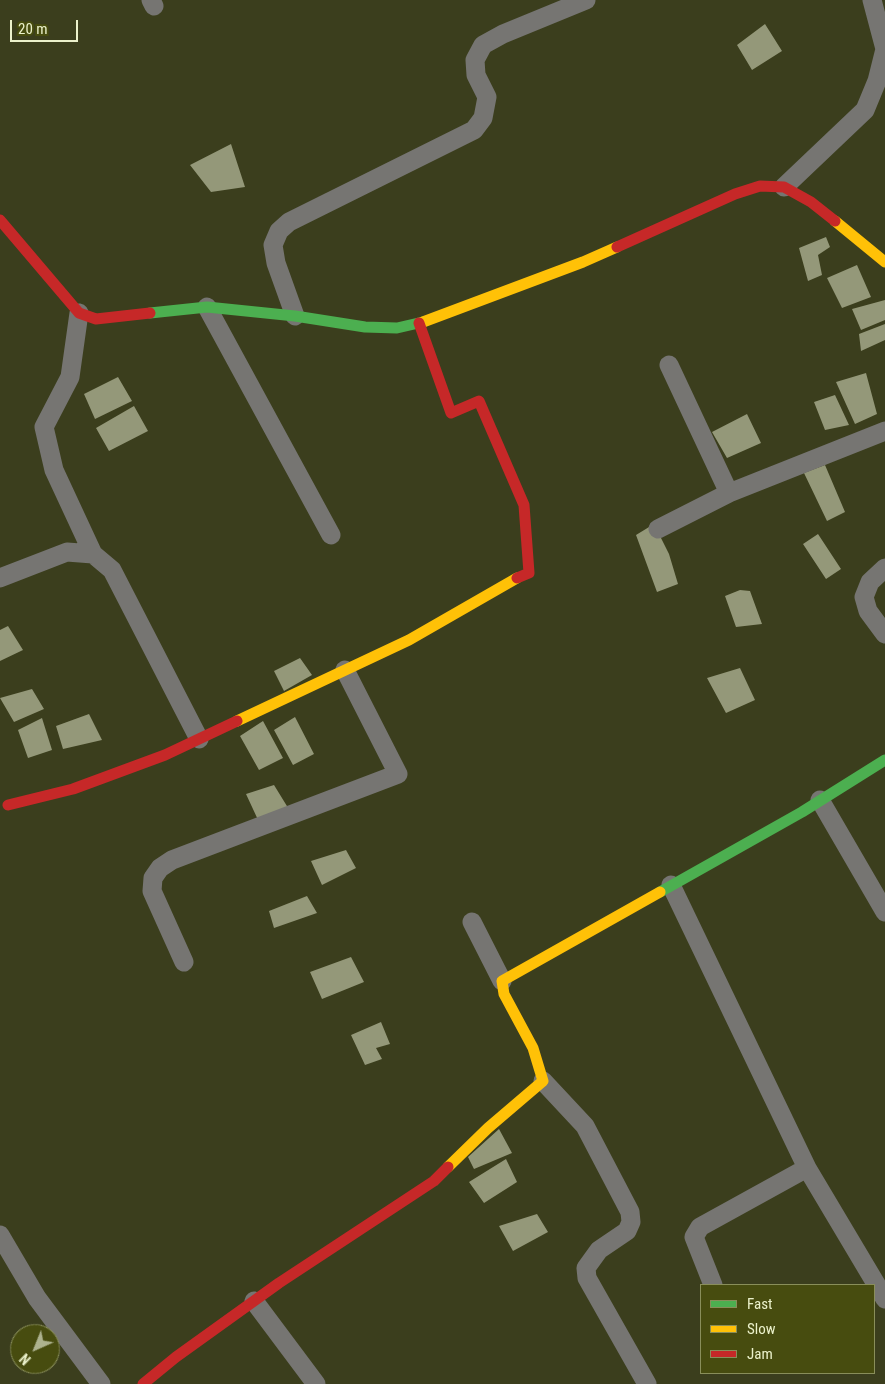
<!DOCTYPE html>
<style>
body{margin:0}
#map{position:relative;width:885px;height:1384px;overflow:hidden;background:#3b3e1d;font-family:"Roboto Condensed",sans-serif}
canvas{display:block}
.legend{position:absolute;left:700px;top:1284px;width:175px;height:90px;box-sizing:border-box;background:#474c0f;border:1px solid #898e5a;margin:0;padding:6px 9px;list-style:none;font-size:15px;color:#ebf1cb}
.legend li{display:flex;align-items:center;gap:10px;height:25px}
.legend b{width:25px;border:1px solid #898e5a}
.north{position:absolute;left:10px;top:1324px;width:50px;height:50px;box-sizing:border-box;background:#474c0f;border:1px solid #898e5a;border-radius:50%;rotate:224deg;font-size:14px;font-weight:700;line-height:20px;text-align:center;color:#ebf1cb}
.north::after{content:'';display:block;margin:auto;width:18px;height:22px;background:#adb28e;clip-path:polygon(50% 0,100% 100%,50% 72%,0 100%)}
.scale{position:absolute;left:10px;top:20px;width:68px;height:22px;box-sizing:border-box;border:2px solid #ebf1cb;border-top:0;padding-left:6px;font-size:15px;line-height:18px;white-space:nowrap;color:#ebf1cb;-webkit-text-stroke:4px #474c0f;paint-order:stroke}
</style>
<div id="map">
<canvas width="885" height="1384"></canvas>
<ul class="legend">
<li><b style="height:6px;background:#4caf50"></b>Fast</li>
<li><b style="height:6px;background:#ffc107"></b>Slow</li>
<li><b style="height:6px;background:#c62828"></b>Jam</li>
</ul>
<div class="north">N</div>
<div class="scale">20 m</div>
</div>
<script>
const c = document.querySelector('canvas').getContext('2d');
c.lineJoin = 'round';
function fillPath(path, color) { c.fillStyle = color; c.fill(path, 'evenodd'); }
const poly = rows => new Path2D(rows.map(r => 'M' + r).join(''));
function strokePath(path, color, width, dash) { c.strokeStyle = color; c.lineWidth = width; c.lineCap = dash ? 'butt' : 'round'; c.setLineDash(dash || []); c.stroke(path); }
fillPath(poly([
 [765,24,782,51,752,70,737,45],
 [231,144,245,187,211,192,190,165],
 [826,237,830,247,818,255,822,275,808,281,799,248],
 [857,265,871,297,842,308,827,278],
 [885,300,885,320,861,330,852,309],
 [885,324,885,340,861,351,859,334],
 [866,373,877,414,855,424,836,382],
 [118,377,132,401,95,419,84,394],
 [835,395,849,425,825,430,814,402],
 [134,406,148,431,109,451,96,428],
 [747,414,761,443,727,458,712,432],
 [825,465,845,512,827,521,804,473],
 [654,524,669,554,678,584,657,592,636,535],
 [818,534,841,569,826,579,803,544],
 [740,590,750,591,762,624,736,627,725,596],
 [8,626,23,650,0,661,0,630],
 [300,658,312,675,284,691,274,671],
 [740,668,755,700,726,713,707,678],
 [32,689,44,709,14,722,0,698],
 [89,714,102,740,63,749,56,726],
 [295,717,314,754,293,765,274,730],
 [42,718,52,750,28,758,18,730],
 [263,721,283,758,259,770,240,736],
 [274,785,290,811,259,822,246,794],
 [346,850,356,868,322,885,311,861],
 [307,896,317,913,274,928,269,911],
 [351,957,364,982,322,999,310,972],
 [381,1022,390,1044,376,1048,382,1059,365,1065,351,1035],
 [499,1129,512,1153,474,1169,468,1157],
 [506,1159,517,1182,484,1203,469,1182],
 [537,1214,548,1232,513,1251,499,1226]
]), '#949879');
strokePath(poly([
 [151,0,154,6],
 [872,0,885,49],
 [784,187,865,110,877,81,885,49],
 [207,307,331,535],
 [79,313,70,377,44,427,54,470,93,554],
 [295,316,276,263,273,245,279,231,289,222,474,130,483,118,487,97,476,75,475,60,483,45,503,34,586,0],
 [669,365,729,493],
 [658,529,729,493,885,431],
 [885,568,870,582,864,597,868,611,885,634],
 [0,578,67,552,93,554,112,570,199,739],
 [820,800,885,912],
 [671,885,807,1168,885,1299],
 [472,922,502,981],
 [184,962,152,891,153,878,160,868,172,860,398,774,345,670],
 [543,1081,585,1126,630,1212,631,1222,627,1231,599,1250,586,1268,587,1278,647,1384],
 [0,1235,37,1298,101,1384],
 [713,1285,694,1237,700,1227,807,1168],
 [254,1301,316,1384]
]), '#767572', 19);
strokePath(poly([
 [150,313,207,307,295,316,365,327,397,328,423,322],
 [660,892,802,812,885,760]
]), '#4caf50', 11);
strokePath(poly([
 [835,221,885,262],
 [423,322,583,262,617,247],
 [237,721,409,640,517,578],
 [448,1167,488,1128,543,1081,533,1048,504,994,502,981,660,892]
]), '#ffc107', 11);
strokePath(poly([
 [0,220,79,313,96,319,150,313],
 [617,247,735,194,760,186,784,187,811,202,835,221],
 [419,323,451,413,479,401,524,505,529,573,517,578],
 [8,805,73,789,165,755,237,721],
 [143,1384,176,1357,279,1283,434,1181,448,1167]
]), '#c62828', 11);
</script>
